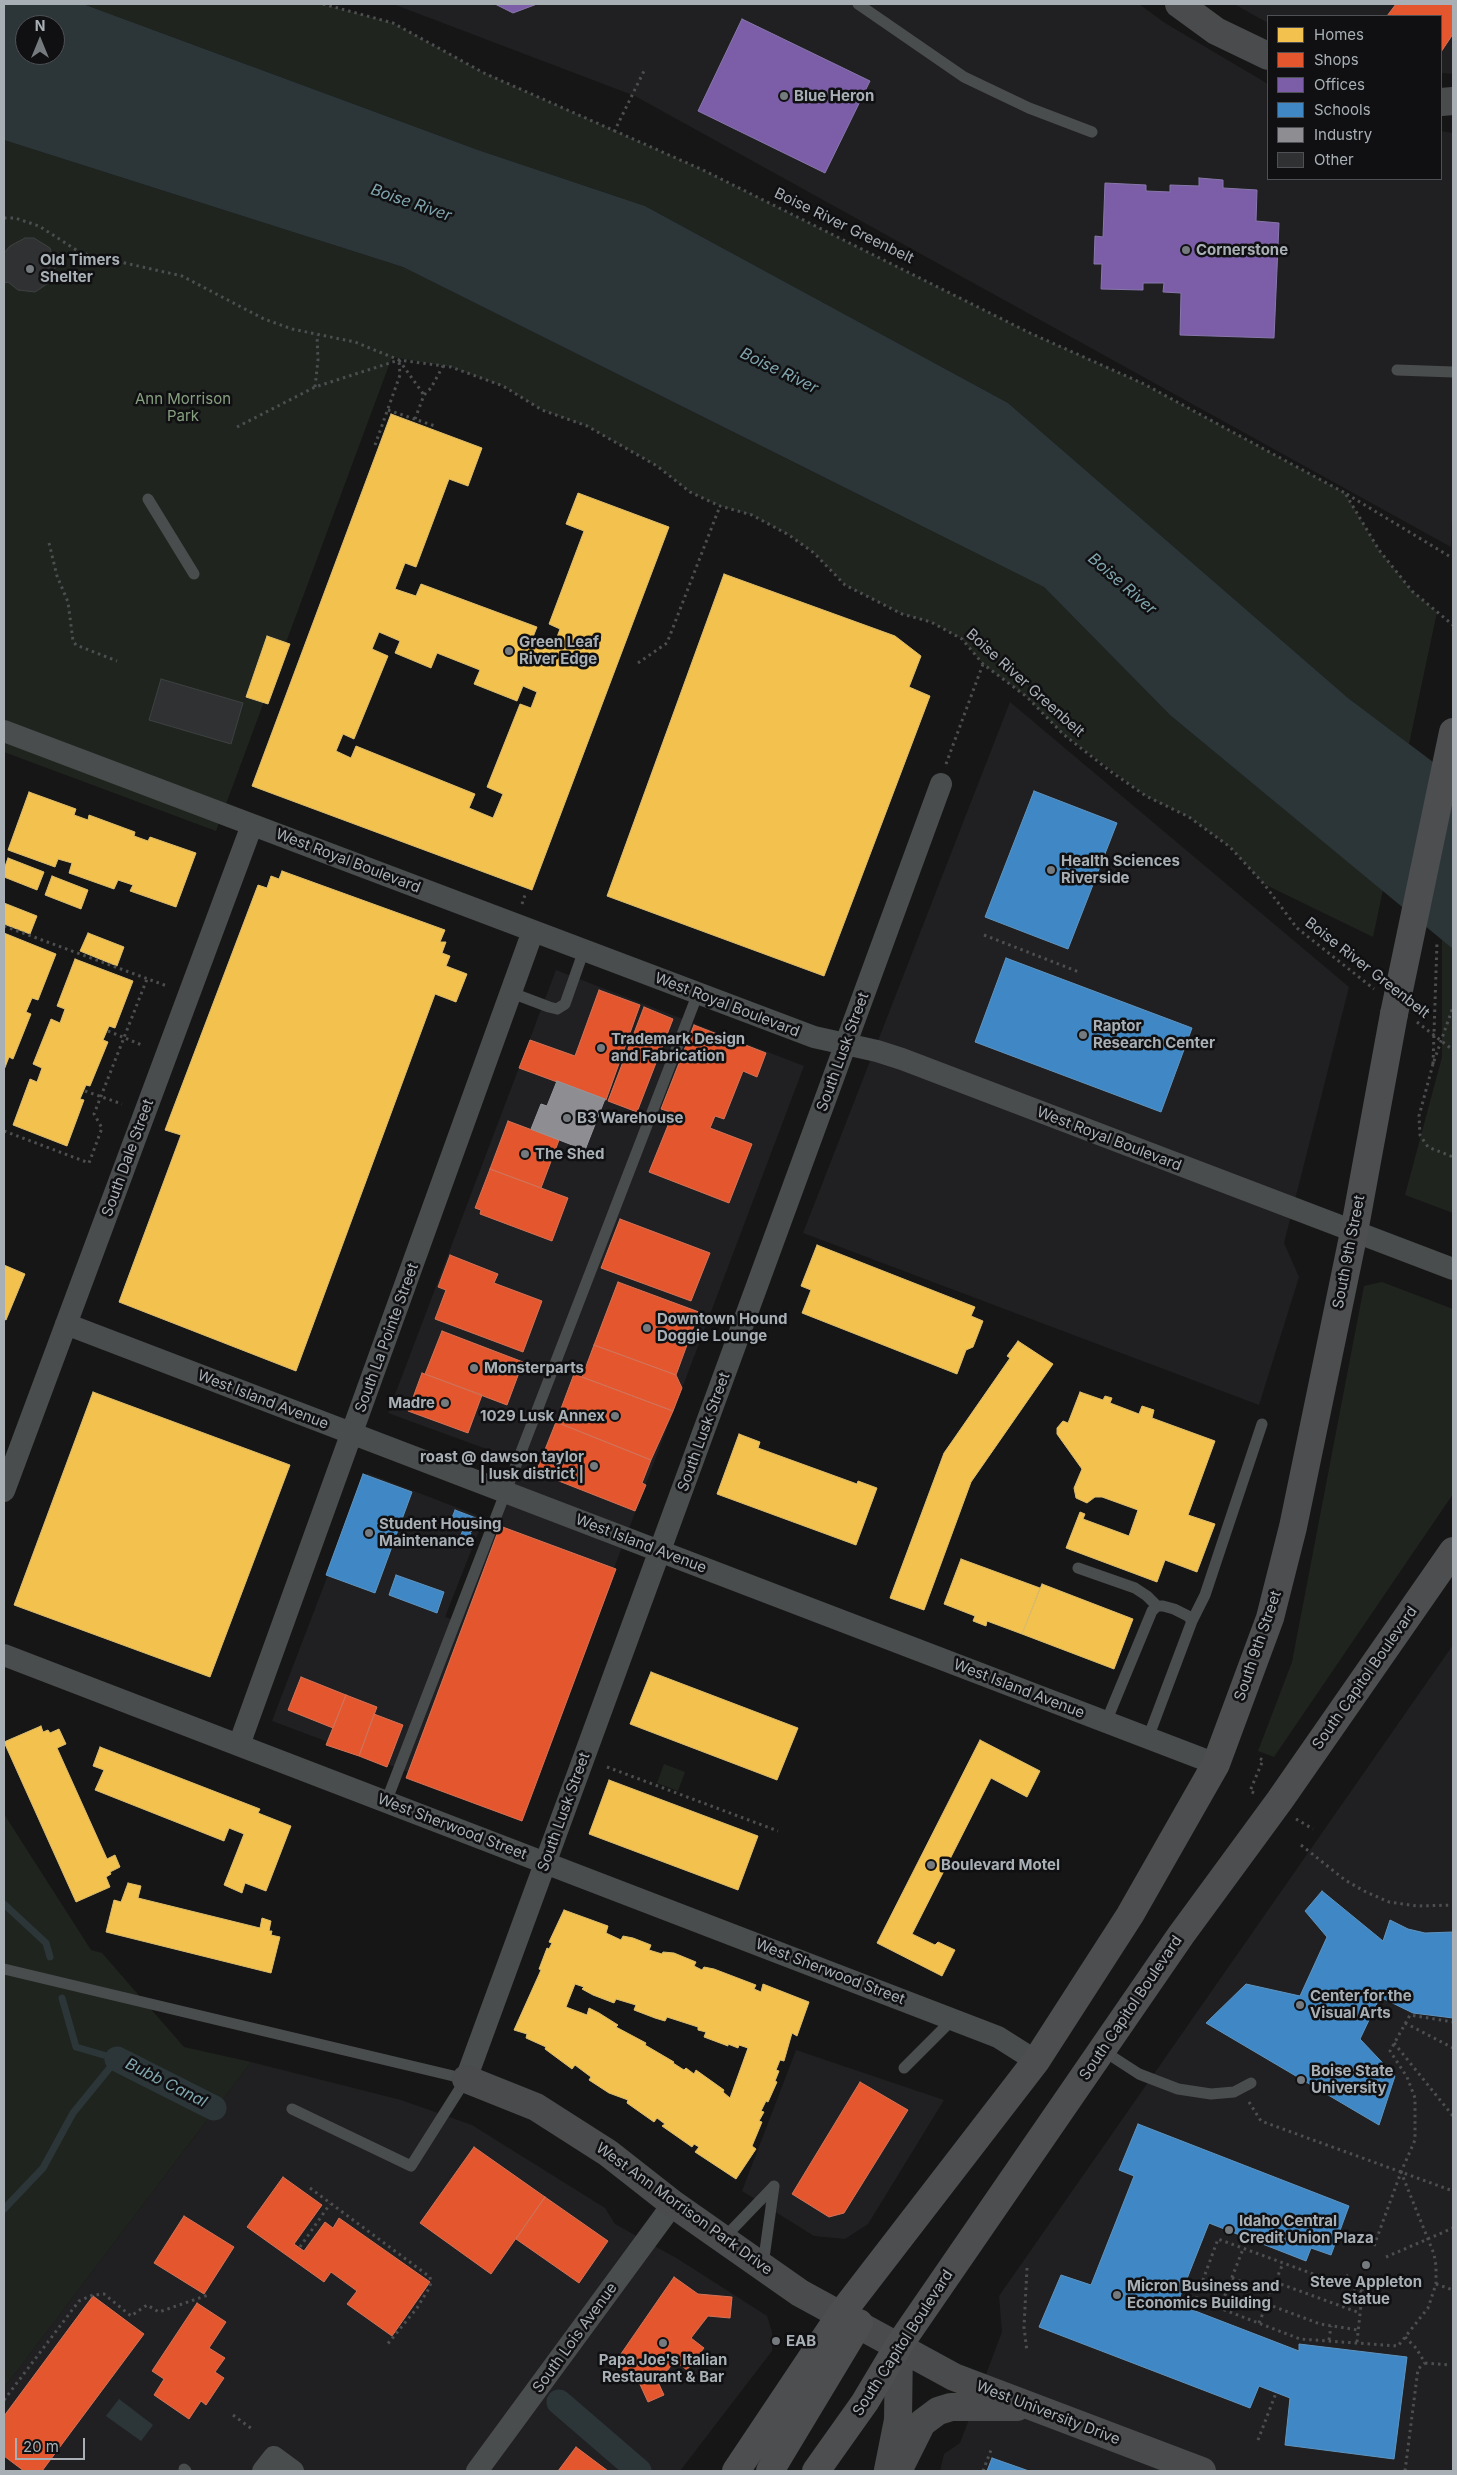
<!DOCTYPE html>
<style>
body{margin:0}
#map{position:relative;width:1457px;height:2475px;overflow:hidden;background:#161616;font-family:Inter,sans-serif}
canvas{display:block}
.frame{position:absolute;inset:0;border:5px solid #a8b0b6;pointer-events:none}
.legend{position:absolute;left:1267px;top:15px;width:175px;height:165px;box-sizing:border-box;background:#101012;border:1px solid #4d5054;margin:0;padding:6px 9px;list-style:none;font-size:15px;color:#a8b0b6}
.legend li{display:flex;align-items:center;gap:10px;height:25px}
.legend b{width:25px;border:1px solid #4d5054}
.north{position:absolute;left:15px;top:15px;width:50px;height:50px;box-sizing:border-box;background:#101012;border:1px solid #4d5054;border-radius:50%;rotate:0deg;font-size:14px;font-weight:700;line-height:20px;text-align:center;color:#a8b0b6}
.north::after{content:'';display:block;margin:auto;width:18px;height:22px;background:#757a7e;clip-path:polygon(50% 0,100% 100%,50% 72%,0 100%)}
.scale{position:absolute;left:15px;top:2438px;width:70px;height:22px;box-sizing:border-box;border:2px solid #a8b0b6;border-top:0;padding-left:6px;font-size:15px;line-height:18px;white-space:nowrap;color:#a8b0b6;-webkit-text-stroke:4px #101012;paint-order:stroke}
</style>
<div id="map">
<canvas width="1457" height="2475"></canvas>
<div class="frame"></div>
<ul class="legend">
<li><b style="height:14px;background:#f2c14e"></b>Homes</li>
<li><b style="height:14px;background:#e4572e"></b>Shops</li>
<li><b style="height:14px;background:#7b5ea7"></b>Offices</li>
<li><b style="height:14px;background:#3f88c5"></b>Schools</li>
<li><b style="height:14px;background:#8d8d92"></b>Industry</li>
<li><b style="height:14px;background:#303132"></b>Other</li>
</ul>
<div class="north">N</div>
<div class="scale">20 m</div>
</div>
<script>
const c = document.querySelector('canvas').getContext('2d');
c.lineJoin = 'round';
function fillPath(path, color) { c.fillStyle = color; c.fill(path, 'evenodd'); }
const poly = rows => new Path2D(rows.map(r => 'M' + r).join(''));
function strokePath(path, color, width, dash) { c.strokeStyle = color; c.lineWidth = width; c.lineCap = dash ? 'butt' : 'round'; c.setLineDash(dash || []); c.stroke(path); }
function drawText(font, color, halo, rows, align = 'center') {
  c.font = font + ' Inter,sans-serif'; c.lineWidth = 5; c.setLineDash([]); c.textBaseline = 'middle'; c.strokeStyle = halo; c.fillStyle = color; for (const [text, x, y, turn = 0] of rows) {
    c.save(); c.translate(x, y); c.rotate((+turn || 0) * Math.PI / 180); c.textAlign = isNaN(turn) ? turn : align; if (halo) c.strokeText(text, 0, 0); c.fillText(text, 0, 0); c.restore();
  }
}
fillPath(poly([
 [393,4,1139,4,1165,23,1268,84,1268,179,1441,179,1441,131,1453,133,1453,494,1451,547,635,96],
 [1234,4,1453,4,1453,74,1441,73,1441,16,1268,16,1268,23],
 [1010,702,1349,987,1284,1243,1299,1277,1259,1405,803,1233],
 [556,970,804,1066,521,1814,272,1721,367,1473,484,1518,445,1617,460,1622,522,1462,388,1413],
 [1453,1645,1453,2471,940,2471,944,2454,960,2443,1002,2332,999,2296],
 [796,2050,944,2100,868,2224,845,2239,814,2236,742,2191],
 [251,2062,401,2100,472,2125,605,2208,615,2224,678,2259,767,2316,772,2332,772,2351,680,2471,4,2471,4,2388]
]), '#202022');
fillPath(poly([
 [83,4,322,4,393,23,484,73,703,170,1030,333,1144,384,1345,493,1379,550,1412,591,1437,612,1409,744,1348,698,1008,403,645,206,478,150],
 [4,140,403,267,1044,587,1170,715,1383,890,1373,937,1264,884,1230,847,1189,817,1146,796,1063,734,1027,697,983,664,962,639,931,622,902,614,845,585,814,553,789,535,752,515,720,506,690,492,657,466,587,426,542,410,503,386,451,367,392,357,216,831,4,752],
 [1442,939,1453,949,1453,1213,1405,1195,1442,1057],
 [1382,1282,1453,1309,1453,1494,1274,1757,1258,1751,1292,1662,1364,1286],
 [664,1764,685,1772,678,1791,657,1783],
 [4,1814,91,1950,102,1953,184,2047,251,2062,4,2388]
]), '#1f241e');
fillPath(poly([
 [4,4,83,4,478,150,645,206,1008,403,1348,698,1453,777,1453,949,1170,715,1044,587,403,267,4,140],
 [25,25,55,25,55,55,25,55],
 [119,2399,153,2425,141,2441,106,2416]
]), '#2c3639');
const homes = poly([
 [391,414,482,448,468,486,449,479,416,567,405,563,395,589,416,596,421,584,537,627,533,637,554,645,560,629,549,624,584,531,566,524,578,493,669,527,532,890,252,786,391,414],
 [379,632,400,641,395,653,431,668,437,653,480,670,474,684,517,701,523,686,537,692,531,708,520,704,487,787,503,794,493,818,469,808,475,794,356,746,351,758,336,751,343,734,354,739,388,656,372,649,379,632],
 [724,574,895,636,921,656,909,687,930,696,824,976,607,896,724,574],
 [267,636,290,644,268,704,246,697,267,636],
 [29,792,76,809,74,815,88,820,89,815,135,832,134,836,148,841,150,837,196,853,176,907,130,891,133,885,118,880,114,889,69,873,72,863,58,859,55,867,8,850,29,792],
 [8,858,44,872,37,890,4,877,4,869,8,858],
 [282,871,445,930,440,942,446,942,442,953,450,956,446,966,467,974,456,1002,435,994,296,1371,119,1302,181,1135,165,1130,258,885,267,888,271,876,279,879,282,871],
 [52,876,88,890,81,909,45,895,52,876],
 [4,903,37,916,30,934,4,924,4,903],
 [4,933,56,954,38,1000,32,998,26,1012,31,1014,13,1059,9,1057,4,1070,4,933],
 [88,933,124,947,117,966,80,951,88,933],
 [75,959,133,981,115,1028,109,1026,103,1040,108,1042,90,1086,86,1085,80,1099,84,1100,67,1146,13,1125,30,1079,37,1082,42,1068,33,1064,51,1019,60,1023,65,1009,57,1006,75,959],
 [817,1245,975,1307,971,1316,983,1321,973,1347,966,1350,957,1374,802,1313,811,1290,801,1286,817,1245],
 [4,1265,25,1274,6,1320,4,1319,4,1265],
 [1018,1341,1053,1364,971,1482,924,1610,890,1598,944,1453,1010,1358,1007,1356,1018,1341],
 [93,1392,290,1465,210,1677,14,1605,93,1392],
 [1080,1392,1103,1400,1105,1396,1112,1398,1110,1403,1139,1414,1142,1406,1154,1410,1152,1418,1215,1441,1188,1515,1215,1524,1197,1572,1165,1560,1157,1582,1066,1548,1080,1512,1085,1514,1083,1519,1129,1536,1138,1510,1102,1497,1095,1497,1087,1503,1076,1498,1074,1488,1082,1469,1057,1434,1057,1428,1063,1421,1068,1423,1080,1392],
 [739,1434,760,1442,758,1448,857,1484,858,1481,877,1488,856,1545,717,1494,739,1434],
 [961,1559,1040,1588,1022,1634,987,1621,986,1626,973,1621,975,1616,944,1604,961,1559],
 [1042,1584,1133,1619,1114,1669,1022,1634,1042,1584],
 [651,1672,798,1728,777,1780,630,1724,651,1672],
 [41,1726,43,1732,48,1730,50,1733,59,1729,66,1744,57,1748,107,1859,115,1855,120,1867,110,1872,111,1874,106,1877,110,1887,76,1902,4,1742,41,1726],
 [980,1740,1040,1771,1027,1797,991,1778,912,1934,935,1945,938,1942,955,1950,942,1976,877,1943,980,1740],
 [100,1747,260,1809,258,1813,291,1826,266,1891,245,1883,242,1893,224,1885,244,1834,229,1828,224,1841,95,1790,104,1770,93,1766,100,1747],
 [609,1780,758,1836,738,1890,589,1834,609,1780],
 [128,1883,141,1886,138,1898,260,1928,262,1918,271,1921,269,1931,272,1931,271,1935,280,1937,271,1973,106,1932,114,1900,121,1902,128,1883],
 [564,1910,608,1926,606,1933,621,1940,623,1936,633,1938,651,1945,649,1950,662,1954,663,1952,674,1953,696,1962,694,1966,702,1970,704,1967,714,1969,756,1985,754,1989,761,1992,763,1984,809,2002,797,2036,792,2033,784,2061,780,2060,776,2070,779,2071,775,2081,777,2082,768,2102,766,2101,761,2111,764,2112,759,2121,762,2122,752,2146,756,2149,736,2179,695,2152,699,2147,694,2144,692,2147,662,2126,665,2124,657,2118,654,2122,627,2103,628,2100,609,2093,589,2080,591,2077,575,2065,572,2069,545,2049,546,2047,526,2038,527,2034,514,2030,541,1970,539,1969,547,1948,549,1949,552,1943,549,1942,564,1910],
 [575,1984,584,1987,582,1989,593,1995,614,2003,616,1999,636,2005,634,2010,655,2018,665,2021,667,2017,698,2027,698,2030,706,2032,704,2037,728,2046,728,2044,738,2048,739,2045,748,2048,730,2098,723,2092,724,2090,696,2070,694,2074,686,2068,684,2070,673,2063,674,2062,645,2045,646,2043,616,2027,618,2025,599,2013,589,2008,587,2015,566,2007,575,1984]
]);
fillPath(homes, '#f2c14e');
strokePath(homes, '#dcbc6d', 1);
const shops = poly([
 [1396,4,1453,4,1453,34,1441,52,1441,16,1387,16,1396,4],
 [599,990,640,1005,606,1100,519,1068,530,1040,575,1056,599,990],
 [644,1007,673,1019,637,1112,608,1101,644,1007],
 [694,1025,766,1053,757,1077,743,1071,724,1119,715,1116,710,1128,752,1144,729,1203,649,1172,673,1113,661,1109,694,1025],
 [508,1121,559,1140,541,1188,490,1169,508,1121],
 [490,1169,568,1198,552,1241,480,1214,481,1210,475,1208,490,1169],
 [620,1219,710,1253,691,1301,601,1268,620,1219],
 [450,1255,498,1274,494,1283,542,1301,523,1352,435,1319,446,1290,438,1287,450,1255],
 [618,1282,699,1312,676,1375,594,1345,618,1282],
 [442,1331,523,1362,507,1405,425,1374,442,1331],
 [594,1345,676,1375,682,1388,673,1411,582,1377,594,1345],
 [422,1373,482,1395,468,1433,408,1411,422,1373],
 [574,1374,673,1411,651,1460,556,1422,574,1374],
 [556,1422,651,1460,642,1483,646,1485,635,1511,536,1472,556,1422],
 [500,1526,616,1569,522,1821,406,1778,500,1526],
 [301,1677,346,1695,333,1728,288,1710,301,1677],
 [346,1695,377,1707,359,1756,326,1745,346,1695],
 [374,1714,403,1725,387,1767,359,1756,374,1714],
 [860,2082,908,2110,844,2213,829,2217,792,2194,860,2082],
 [474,2147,545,2197,491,2274,420,2223,474,2147],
 [283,2177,322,2205,294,2244,304,2251,325,2222,333,2228,339,2218,430,2282,392,2336,347,2304,357,2291,331,2272,324,2282,247,2227,283,2177],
 [545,2197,608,2241,579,2283,516,2239,545,2197],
 [184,2216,234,2247,204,2294,154,2263,184,2216],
 [674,2277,698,2294,732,2297,730,2318,708,2316,691,2338,704,2348,687,2370,675,2361,658,2382,664,2395,648,2402,638,2380,614,2364,674,2277],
 [93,2296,144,2334,42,2471,24,2471,4,2456,4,2416,93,2296],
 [197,2303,226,2322,209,2348,225,2358,215,2372,224,2378,206,2405,201,2401,189,2419,154,2395,164,2379,152,2371,197,2303],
 [576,2447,608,2471,558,2471,576,2447]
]);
fillPath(shops, '#e4572e');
strokePath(shops, '#d27257', 1);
const offices = poly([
 [495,4,537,4,513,13,495,4],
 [742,19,870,81,825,173,698,111,742,19],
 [1199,178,1223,180,1223,188,1257,190,1256,221,1279,223,1274,338,1180,335,1181,293,1163,292,1164,283,1143,283,1143,290,1101,289,1102,264,1094,264,1095,236,1103,237,1105,183,1146,185,1146,191,1170,192,1170,185,1199,186,1199,178]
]);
fillPath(offices, '#7b5ea7');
strokePath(offices, '#8877ac', 1);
const schools = poly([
 [1034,791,1117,823,1068,949,985,917,1034,791],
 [1006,958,1192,1028,1161,1112,975,1042,1006,958],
 [363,1474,412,1492,375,1593,326,1575,363,1474],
 [455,1510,476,1518,471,1532,450,1523,455,1510],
 [463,1530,471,1533,468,1541,460,1537,463,1530],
 [396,1575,444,1592,437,1613,389,1595,396,1575],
 [1322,1891,1383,1941,1390,1920,1408,1929,1425,1933,1453,1932,1453,2018,1413,2013,1380,1997,1360,2039,1395,2076,1379,2125,1206,2023,1246,1984,1300,1996,1327,1937,1305,1911,1322,1891],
 [1138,2124,1349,2206,1331,2255,1311,2248,1306,2261,1209,2223,1177,2304,1299,2351,1299,2344,1407,2357,1394,2459,1285,2445,1290,2398,1259,2386,1250,2408,1039,2327,1061,2275,1091,2285,1134,2176,1119,2170,1138,2124],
 [992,2458,1029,2471,987,2471,992,2458]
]);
fillPath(schools, '#3f88c5');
strokePath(schools, '#5e94c0', 1);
const industry = poly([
 [557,1081,605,1099,585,1150,531,1129,541,1104,547,1106,557,1081]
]);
fillPath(industry, '#8d8d92');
strokePath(industry, '#95989d', 1);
strokePath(poly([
 [4,1904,46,1943,50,1957],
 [4,2209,43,2168,73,2113,117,2059,76,2047,62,1998]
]), '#2c3639', 7);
strokePath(poly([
 [117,2059,214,2108],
 [559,2402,639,2471]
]), '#2c3639', 25);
const building = poly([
 [25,238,34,238,50,248,56,265,50,282,35,292,18,290,8,282,4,283,4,253,10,246,25,238],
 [161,679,243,703,231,744,149,720,161,679]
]);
fillPath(building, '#303132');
strokePath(building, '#3e4142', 1);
strokePath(poly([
 [323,4,393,23,484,73,703,170,1030,333,1144,384,1345,493],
 [614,132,644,71],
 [4,218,15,218,39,226,81,253,182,276,264,319,292,329,355,342,399,360,451,367,503,386,542,410,587,426,657,466,690,492,720,506,752,515,789,535,814,553,845,585,902,614,931,622,962,639,983,664,1027,697,1063,734,1110,771,1146,796,1189,817,1230,847,1264,884,1297,928,1374,989],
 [399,360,424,395],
 [315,387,318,360,317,335],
 [388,410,435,426],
 [415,419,424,395,431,388,443,366],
 [237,427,315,387,399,360],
 [375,445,400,375,399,360],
 [49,543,57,576,68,602,73,641,76,645,117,661],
 [1449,556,1345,493,1379,550,1412,591,1453,625],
 [638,663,667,643,720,506],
 [946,764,983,664],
 [522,904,525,895],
 [4,926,167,986],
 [984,935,1079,972],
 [1417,1022,1453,1050],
 [108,1031,144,1046],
 [1433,1064,1419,1116,1420,1135,1428,1147,1453,1157],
 [85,1091,122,1104],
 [4,1131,89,1163,102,1128,94,1114,147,979],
 [607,1767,778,1831],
 [1254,1793,1250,1791,1263,1760,1257,1757],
 [1296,1819,1313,1829],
 [1301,1845,1345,1880,1364,1891,1389,1902,1417,1906,1453,1905],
 [1405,2023,1453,2048],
 [1394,2043,1453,2116],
 [1249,2102,1261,2121,1453,2191],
 [310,2188,430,2277,431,2283,428,2290,417,2308,386,2346],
 [1374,2246,1401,2172,1415,2140,1415,2098,1407,2077,1390,2051,1410,2015,1453,2022],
 [300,2247,330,2204],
 [1386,2257,1453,2228],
 [1027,2268,1024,2327,1027,2352],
 [1232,2278,1271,2293],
 [1335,2281,1348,2275],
 [1275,2282,1360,2313],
 [1436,2284,1453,2290],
 [1362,2292,1218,2239,1196,2299,1300,2339,1398,2346,1428,2308,1436,2284,1436,2266,1434,2254,1401,2172],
 [1267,2304,1320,2324,1358,2330],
 [1220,2308,1243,2249],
 [1259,2323,1283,2263],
 [1405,2337,1416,2348,1425,2363],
 [1329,2340,1331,2326],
 [1357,2342,1363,2286],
 [1425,2363,1451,2365],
 [4,2400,79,2301,93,2295,104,2294,131,2316,147,2305,159,2312,208,2295],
 [233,2415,252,2429],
 [1258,2440,1276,2393],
 [983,2471,991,2450],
 [1405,2471,1418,2369,1425,2363]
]), '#4c4e50', 3, [2.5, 4]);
strokePath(poly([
 [858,4,964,77,1029,108,1092,132],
 [1397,370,1453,372],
 [148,499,194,574],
 [512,993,549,1007,557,1009,565,1004,584,950],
 [1078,1568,1135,1588,1147,1596,1157,1606],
 [1192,1621,1205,1595,1262,1424],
 [1106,1722,1152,1611,1157,1606,1163,1606,1174,1609,1188,1616,1192,1621,1148,1738],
 [386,1802,698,993],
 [4,1969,466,2079,411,2166,292,2109],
 [1102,2050,1139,2074,1178,2089,1211,2094,1234,2092,1251,2083],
 [904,2068,953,2019],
 [723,2239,774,2186],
 [763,2265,774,2186],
 [184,2469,186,2471]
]), '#4a4d4e', 11);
strokePath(poly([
 [4,731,814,1037,877,1051,902,1059,1453,1269],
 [66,1324,1216,1764],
 [4,1491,252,825],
 [4,1655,998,2037,1036,2061],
 [239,1745,533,931],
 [466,2079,941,784],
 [263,2471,274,2457,293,2471],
 [477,2471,673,2204]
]), '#4a4d4e', 22);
strokePath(poly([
 [1179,4,1216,31,1268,56],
 [1441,102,1453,101],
 [466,2079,536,2107,608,2153,673,2204,800,2293,954,2377,1202,2471],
 [888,2470,898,2420,899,2345],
 [898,2471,922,2423,938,2411,951,2407,1017,2407]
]), '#494b4c', 28);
strokePath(poly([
 [736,2471,841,2314,1036,2061,1130,1915,1216,1764,1270,1618,1293,1527,1354,1232,1394,1014],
 [770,2471,859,2323],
 [816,2471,865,2402,899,2345,1181,1935,1280,1800,1453,1551]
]), '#4c4e50', 28);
strokePath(poly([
 [1434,1061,1453,1007],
 [1433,1064,1437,942]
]), '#4c4e50', 3, [2.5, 4]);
strokePath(poly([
 [1394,1014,1453,732]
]), '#4c4e50', 28);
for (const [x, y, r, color] of [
 [784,96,5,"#757a7e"],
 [1186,250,5,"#757a7e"],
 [30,269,5,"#757a7e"],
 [509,651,5,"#757a7e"],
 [1051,870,5,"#757a7e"],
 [1083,1035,5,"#757a7e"],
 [601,1048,5,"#757a7e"],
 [567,1118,5,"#757a7e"],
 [525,1154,5,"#757a7e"],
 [647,1328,5,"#757a7e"],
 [474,1368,5,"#757a7e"],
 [445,1403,5,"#757a7e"],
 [615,1416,5,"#757a7e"],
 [594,1466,5,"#757a7e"],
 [369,1533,5,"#757a7e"],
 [931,1865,5,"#757a7e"],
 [1300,2005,5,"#757a7e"],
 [1301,2080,5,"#757a7e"],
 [1229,2230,5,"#757a7e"],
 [1366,2265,5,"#757a7e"],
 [1117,2295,5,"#757a7e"],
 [776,2341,5,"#757a7e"],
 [663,2343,5,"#757a7e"]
]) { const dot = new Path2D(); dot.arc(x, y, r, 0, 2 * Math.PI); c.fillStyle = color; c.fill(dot); strokePath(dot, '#101012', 2); }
drawText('bold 15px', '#a8b0b6', '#101012', [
 ["Blue Heron",794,96],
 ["Cornerstone",1196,250],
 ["Old Timers",40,260],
 ["Shelter",40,277],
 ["Green Leaf",519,642],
 ["River Edge",519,659],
 ["Health Sciences",1061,861],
 ["Riverside",1061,878],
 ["Raptor",1093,1026],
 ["Research Center",1093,1043],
 ["Trademark Design",611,1039],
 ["and Fabrication",611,1056],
 ["B3 Warehouse",577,1118],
 ["The Shed",535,1154],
 ["Downtown Hound",657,1319],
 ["Doggie Lounge",657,1336],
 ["Monsterparts",484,1368],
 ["Madre",435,1403,"right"],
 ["1029 Lusk Annex",605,1416,"right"],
 ["roast @ dawson taylor",584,1457,"right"],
 ["| lusk district |",584,1474,"right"],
 ["Student Housing",379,1524],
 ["Maintenance",379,1541],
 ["Boulevard Motel",941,1865],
 ["Center for the",1310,1996],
 ["Visual Arts",1310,2013],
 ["Boise State",1311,2071],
 ["University",1311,2088],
 ["Idaho Central",1239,2221],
 ["Credit Union Plaza",1239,2238],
 ["Steve Appleton",1366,2282,"center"],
 ["Statue",1366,2299,"center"],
 ["Micron Business and",1127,2286],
 ["Economics Building",1127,2303],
 ["EAB",786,2341],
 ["Papa Joe's Italian",663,2360,"center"],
 ["Restaurant & Bar",663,2377,"center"]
], 'left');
drawText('15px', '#a8b0b6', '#101012', [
 ["Boise River Greenbelt",844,226,26],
 ["Boise River Greenbelt",1025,683,42],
 ["West Royal Boulevard",348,861,21],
 ["Boise River Greenbelt",1367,968,38],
 ["West Royal Boulevard",727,1005,21],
 ["South Lusk Street",843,1052,-70],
 ["West Royal Boulevard",1109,1139,21],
 ["South Dale Street",128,1158,-70],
 ["South 9th Street",1349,1252,-79],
 ["South La Pointe Street",387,1338,-70],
 ["West Island Avenue",263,1400,21],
 ["South Lusk Street",704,1432,-70],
 ["West Island Avenue",641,1544,21],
 ["South 9th Street",1258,1646,-71],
 ["South Capitol Boulevard",1365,1678,-55],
 ["West Island Avenue",1019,1689,21],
 ["South Lusk Street",564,1812,-70],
 ["West Sherwood Street",452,1827,21],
 ["West Sherwood Street",830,1972,21],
 ["South Capitol Boulevard",1131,2008,-56],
 ["West Ann Morrison Park Drive",684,2209,36],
 ["South Lois Avenue",575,2338,-54],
 ["South Capitol Boulevard",903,2343,-57],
 ["West University Drive",1048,2413,21]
]);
drawText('15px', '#87a080', '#101012', [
 ["Ann Morrison",183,399],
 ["Park",183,416]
]);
drawText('italic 16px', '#81a6af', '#101012', [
 ["Boise River",411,203,19],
 ["Boise River",779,371,26],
 ["Boise River",1122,584,41],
 ["Bubb Canal",166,2083,27]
]);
</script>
